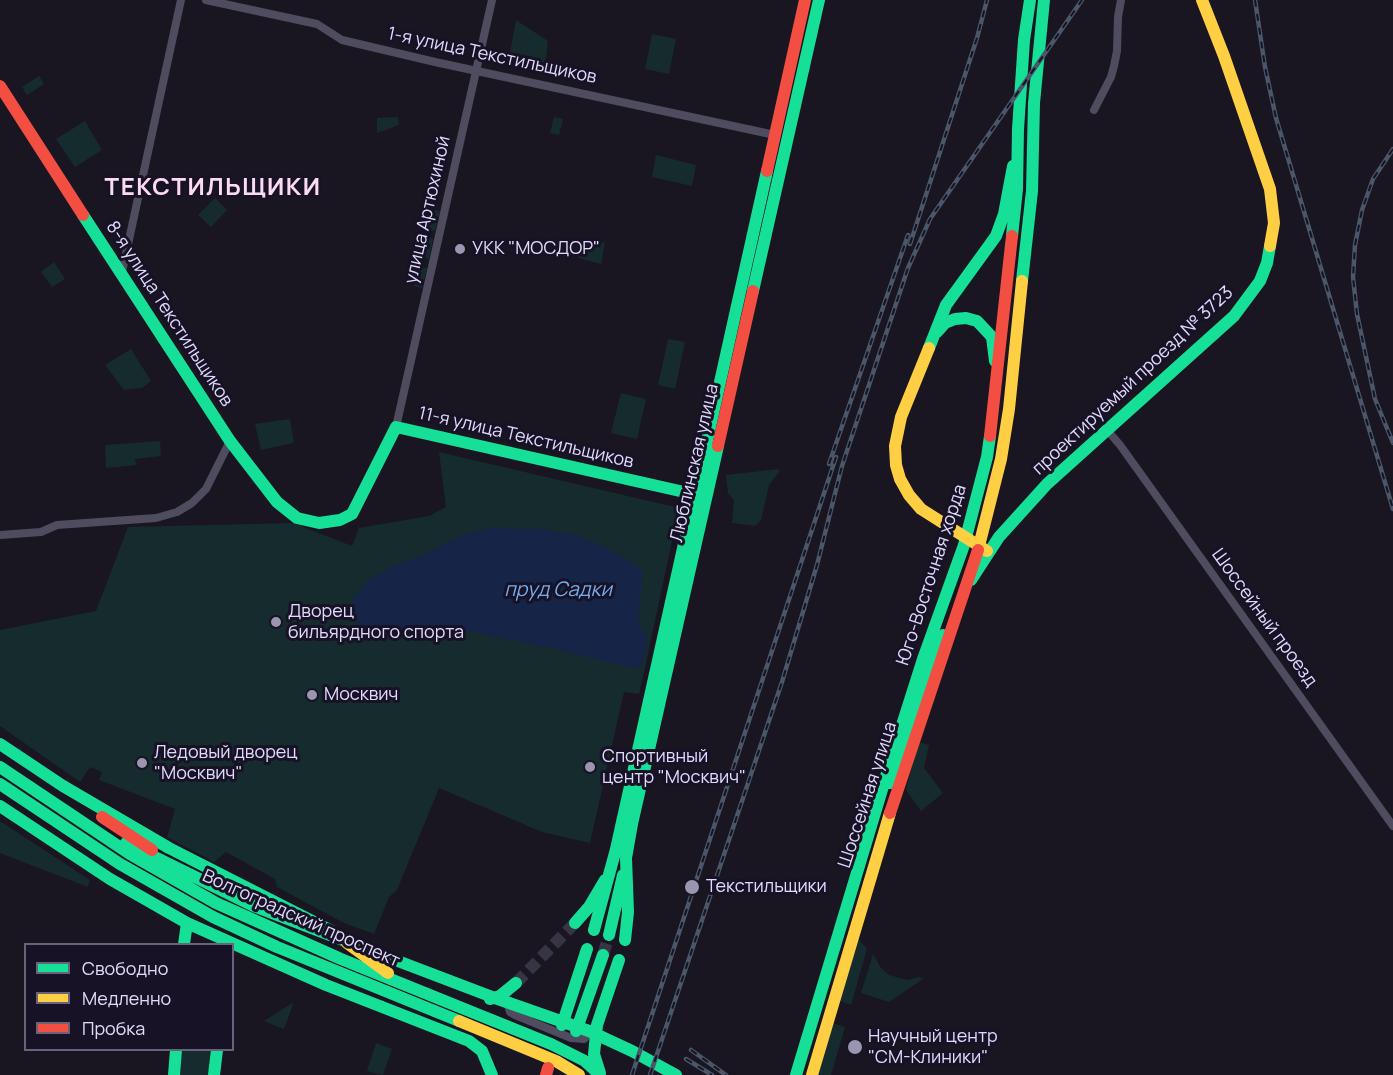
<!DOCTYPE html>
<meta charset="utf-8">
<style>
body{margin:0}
#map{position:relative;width:1393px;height:1075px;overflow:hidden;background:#191622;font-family:Manrope,sans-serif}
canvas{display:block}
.legend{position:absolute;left:24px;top:943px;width:210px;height:108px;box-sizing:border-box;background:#171226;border:2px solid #68627b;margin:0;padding:8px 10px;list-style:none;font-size:18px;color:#e1dbfb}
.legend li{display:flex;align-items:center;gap:12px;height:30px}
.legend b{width:30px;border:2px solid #68627b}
</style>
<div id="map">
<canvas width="1393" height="1075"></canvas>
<ul class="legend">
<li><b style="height:8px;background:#16e098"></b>Свободно</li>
<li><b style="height:8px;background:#ffcf43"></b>Медленно</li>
<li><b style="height:8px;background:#f24e42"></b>Пробка</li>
</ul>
</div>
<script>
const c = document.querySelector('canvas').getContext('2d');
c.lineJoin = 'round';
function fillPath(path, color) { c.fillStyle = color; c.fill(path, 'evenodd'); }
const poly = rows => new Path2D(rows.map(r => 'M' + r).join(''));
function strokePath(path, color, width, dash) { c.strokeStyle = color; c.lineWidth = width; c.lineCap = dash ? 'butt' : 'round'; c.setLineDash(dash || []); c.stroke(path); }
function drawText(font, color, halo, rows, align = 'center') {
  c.font = font + ' Manrope,sans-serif'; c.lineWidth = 6; c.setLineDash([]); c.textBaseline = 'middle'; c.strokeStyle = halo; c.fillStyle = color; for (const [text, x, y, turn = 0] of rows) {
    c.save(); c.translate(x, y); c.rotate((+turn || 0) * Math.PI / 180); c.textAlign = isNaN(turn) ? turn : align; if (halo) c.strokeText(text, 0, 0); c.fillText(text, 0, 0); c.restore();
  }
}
fillPath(poly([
 [516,20,548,41,545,66,509,58],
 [652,34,676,39,669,74,645,69],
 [39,76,44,84,27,95,22,87],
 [398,117,399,125,377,133,377,118],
 [554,117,563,119,559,135,550,133],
 [85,121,102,150,75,167,56,139],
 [656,155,696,165,692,186,652,177],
 [215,198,227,210,211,227,198,215],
 [432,210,440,211,435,231,427,230],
 [426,237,433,239,429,259,421,257],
 [582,238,605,243,601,264,578,258],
 [54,262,65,279,52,287,41,272],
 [419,267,427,268,422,288,414,286],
 [668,339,685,342,675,389,658,385],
 [131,349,151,381,142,388,124,390,105,365],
 [621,393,646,399,637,439,611,433],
 [290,419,294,443,261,450,255,424],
 [160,441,161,456,135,459,136,465,106,468,105,445],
 [439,452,679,508,642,682,639,694,624,692,590,843,542,832,439,788,397,890,389,897,374,934,344,923,277,887,275,879,226,852,214,862,167,837,175,809,99,780,102,772,90,767,80,782,0,726,0,630,96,611,128,527,293,523,352,546,359,528,429,516,446,507],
 [779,469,779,472,769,485,761,520,755,526,732,523,734,500,728,493,726,475],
 [918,742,929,745,924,768,943,793,921,811,906,790],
 [0,821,90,880,88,887,0,853],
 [858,938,867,949,851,1005,838,1000],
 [873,954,881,968,889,975,907,980,919,977,923,979,889,1002,861,993],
 [294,1002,284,1029,264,1021],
 [832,1023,845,1027,831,1075,818,1075],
 [376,1043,392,1049,383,1075,367,1071],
 [182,1050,213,1050,210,1075,179,1075]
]), '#162b2d');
fillPath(poly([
 [489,528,539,529,577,535,603,546,640,568,643,576,638,618,640,626,647,635,647,645,641,666,637,669,546,647,473,632,444,631,386,639,377,638,359,625,353,616,351,605,353,597,369,580,387,569,420,556,466,534]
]), '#162547');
strokePath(poly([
 [603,955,609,935],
 [516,983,575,923]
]), '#373443', 12, [12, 6]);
strokePath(poly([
 [206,0,317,24,342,40,435,62,775,135],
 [1094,110,1111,77,1114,66,1117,51,1118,17,1121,0],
 [122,272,181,0],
 [396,427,492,0],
 [1107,430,1120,445,1393,826],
 [0,535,41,532,57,525,156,518,177,512,192,503,206,489,230,441],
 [507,1002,510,1012,515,1015,571,1038,584,1039,594,1030]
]), '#4f4c60', 8);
strokePath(poly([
 [83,215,230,441,277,502,297,518,319,523,340,520,352,514,396,427,702,496],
 [1012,236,1017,189,1018,129,1024,40,1030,0],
 [1022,281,1032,191,1034,103,1044,0],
 [753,291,819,0],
 [937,332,945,323,955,319,966,318,977,321,992,337,995,361],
 [929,348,946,305,996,236,1004,214,1013,166],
 [971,580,999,537,1047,484,1234,316,1260,281,1267,263,1270,246],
 [0,744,63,786,169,848,332,931],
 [0,767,130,854,216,903,341,959,551,1044,585,1061,600,1075],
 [890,783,923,686,943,635],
 [0,784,120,864,213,917,277,947,459,1021],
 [0,806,110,879,187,923,326,985,469,1041,482,1051,492,1075],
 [126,843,256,907,495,998,589,1031,632,1051,676,1075],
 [575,923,589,907,605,880],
 [594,930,616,849,767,171],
 [609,935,623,875],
 [625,940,628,912,626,858,632,824,718,446],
 [184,944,187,923],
 [490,999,500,996,516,983],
 [562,1025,587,949],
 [576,1031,603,955],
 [600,1073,594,1054,597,1025,619,960],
 [174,1075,176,1050],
 [214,1075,217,1050],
 [796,1075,890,763,923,659,964,545,987,457,990,436]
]), '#16e098', 12);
strokePath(poly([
 [1202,0,1224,56,1270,189,1274,223,1270,246],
 [929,348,901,417,895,446,896,465,900,479,909,495,921,509,987,551],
 [978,550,1001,459,1009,409,1022,281],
 [347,943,388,973],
 [459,1021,556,1061,579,1075],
 [812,1075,890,813]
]), '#ffcf43', 12);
strokePath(poly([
 [0,86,83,215],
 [767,171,805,0],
 [990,436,1012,236],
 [718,446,753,291],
 [890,813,978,550],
 [102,817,152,850],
 [546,1075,548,1068]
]), '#f24e42', 12);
const rail = poly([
 [1255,0,1265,67,1276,118,1393,509],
 [1393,149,1373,179,1362,210,1355,245,1353,277,1357,314,1375,399,1393,443],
 [910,244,977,38,987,0],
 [829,464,908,235],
 [691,1050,726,1075],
 [686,1059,712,1075],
 [632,1075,836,457],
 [650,1075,782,682,817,565,842,466,908,268,930,219,1082,0]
]);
strokePath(rail, '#495768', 4.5);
strokePath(rail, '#171226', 2, [7]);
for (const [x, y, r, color] of [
 [460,249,6,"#9b96af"],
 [276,622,6,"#9b96af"],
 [312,695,6,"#9b96af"],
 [142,763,6,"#9b96af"],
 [590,767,6,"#9b96af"],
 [692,887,8,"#9b96af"],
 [855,1047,8,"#9b96af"]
]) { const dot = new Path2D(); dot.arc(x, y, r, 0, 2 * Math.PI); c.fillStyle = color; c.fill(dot); strokePath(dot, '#171226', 2); }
drawText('18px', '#e1dbfb', '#171226', [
 ["1-я улица Текстильщиков",492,56,12],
 ["улица Артюхиной",428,210,-77],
 ["8-я улица Текстильщиков",169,314,57],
 ["проектируемый проезд № 3723",1133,381,-43],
 ["11-я улица Текстильщиков",526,438,13],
 ["Люблинская улица",695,463,-77],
 ["Юго-Восточная хорда",932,575,-72],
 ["Шоссейный проезд",1264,618,54],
 ["Шоссейная улица",868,795,-72],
 ["Волгоградский проспект",301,919,24]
]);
drawText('18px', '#e1dbfb', '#171226', [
 ["УКК \"МОСДОР\"",472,249],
 ["Дворец",288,612],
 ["бильярдного спорта",288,633],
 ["Москвич",324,695],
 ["Ледовый дворец",154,753],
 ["\"Москвич\"",154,774],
 ["Спортивный",602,757],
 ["центр \"Москвич\"",602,778],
 ["Текстильщики",706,887],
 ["Научный центр",868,1037],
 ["\"СМ-Клиники\"",868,1058]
], 'left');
drawText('italic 20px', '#74adf0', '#171226', [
 ["пруд Садки",558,590]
]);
c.letterSpacing = '1.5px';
drawText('bold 24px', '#fbdcee', '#171226', [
 ["ТЕКСТИЛЬЩИКИ",213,188]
]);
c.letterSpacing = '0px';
</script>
